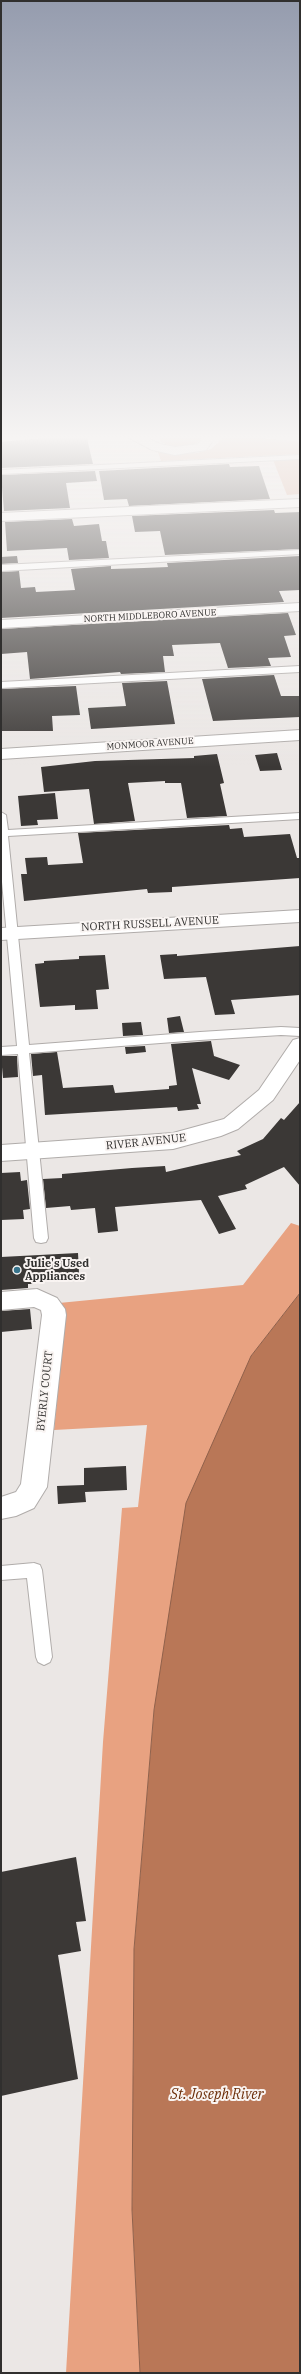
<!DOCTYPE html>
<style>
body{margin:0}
#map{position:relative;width:301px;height:2374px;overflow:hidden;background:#ebe7e5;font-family:"IBM Plex Serif",serif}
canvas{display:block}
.frame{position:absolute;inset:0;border:2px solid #302f2e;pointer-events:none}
</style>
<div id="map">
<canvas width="301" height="2374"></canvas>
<div class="frame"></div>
</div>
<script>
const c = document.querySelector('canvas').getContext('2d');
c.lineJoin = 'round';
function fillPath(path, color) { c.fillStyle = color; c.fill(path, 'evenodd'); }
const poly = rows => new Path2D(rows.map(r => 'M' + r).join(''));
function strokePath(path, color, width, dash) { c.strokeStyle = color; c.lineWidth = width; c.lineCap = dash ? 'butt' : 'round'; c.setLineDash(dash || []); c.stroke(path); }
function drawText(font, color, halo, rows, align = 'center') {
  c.font = font + ' "IBM Plex Serif",serif'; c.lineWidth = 4; c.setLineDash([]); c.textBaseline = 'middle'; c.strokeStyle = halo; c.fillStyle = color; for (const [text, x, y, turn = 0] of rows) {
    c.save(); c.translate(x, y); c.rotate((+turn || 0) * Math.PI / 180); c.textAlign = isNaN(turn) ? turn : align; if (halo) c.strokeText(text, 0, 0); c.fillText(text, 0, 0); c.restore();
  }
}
fillPath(poly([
 [155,434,197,434,201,439,197,443,190,446,171,446,163,443],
 [236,436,297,441,300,444,300,454,161,461,158,452,178,454,197,453,211,449,223,438],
 [300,459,300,494,287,495,273,460]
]), '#dbab95');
fillPath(poly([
 [291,1223,300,1226,300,1293,251,1356,154,1710,134,1949,132,2210,140,2373,66,2373,103,1742,122,1508,138,1507,147,1425,54,1430,65,1319,59,1303,243,1285]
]), '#e8a281');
const water = poly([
 [300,1293,300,2373,140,2373,132,2210,134,1949,154,1710,186,1503,251,1356,300,1293]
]);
fillPath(water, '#b97757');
strokePath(water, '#90614b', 1);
fillPath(poly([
 [63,434,86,434,93,464,1,468,1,442,64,436],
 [229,464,230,467,259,466,270,499,129,506,127,499,104,500,99,471],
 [95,471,97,481,66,483,70,508,4,511,1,475],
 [274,510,275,513,300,512,300,549,165,555,160,531,135,532,132,516],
 [72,519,74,526,99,524,102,541,106,541,109,558,69,560,67,548,7,551,5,522],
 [17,556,18,563,1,564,1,557],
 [300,556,300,590,279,591,284,602,1,618,1,572,19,571,21,588,35,587,36,592,75,590,71,569,111,566,111,569,144,568,168,567,167,563],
 [288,613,296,635,284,636,291,657,268,658,271,666,228,668,220,643,172,645,174,656,163,656,165,672,121,674,120,672,30,679,27,652,1,654,1,629],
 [274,675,281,696,300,696,300,717,213,721,202,679],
 [167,681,175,724,91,729,88,708,126,706,122,683],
 [76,686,80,715,52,716,53,731,1,731,1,689],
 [277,753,282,770,260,771,255,755],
 [217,754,224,783,220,784,227,816,187,818,181,783,165,783,165,781,128,783,135,821,94,824,89,789,44,792,41,767,95,761,194,758,194,756],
 [55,793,58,819,37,820,38,825,21,826,18,796],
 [229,825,230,829,242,828,244,837,290,834,297,858,300,858,300,878,172,887,172,892,148,893,147,889,24,901,21,874,27,874,25,858,47,857,48,865,83,863,78,833],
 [300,946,300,995,231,1000,235,1014,215,1015,206,977,164,979,160,955,177,954,177,956],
 [105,955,109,989,96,990,98,1009,75,1010,75,1005,40,1007,35,964,44,963,44,961,79,959,79,956],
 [180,1016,184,1032,169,1033,167,1018],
 [141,1022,143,1035,123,1036,122,1023],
 [211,1041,214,1056,240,1065,229,1080,192,1068,201,1104,197,1104,199,1109,178,1111,177,1107,45,1115,42,1075,33,1076,31,1054,57,1052,63,1088,113,1085,115,1093,169,1089,169,1086,177,1085,171,1044],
 [145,1046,146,1052,126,1054,125,1047],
 [1,1056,17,1056,18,1077,3,1078],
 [300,1102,300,1186,284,1167,245,1185,247,1189,218,1196,236,1229,219,1234,201,1200,115,1207,118,1231,98,1233,95,1208,71,1210,70,1206,46,1208,43,1179,62,1178,62,1174,132,1168,165,1166,166,1172,241,1155,237,1151,263,1139,281,1118,284,1120],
 [20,1172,21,1181,27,1180,30,1209,23,1210,24,1219,1,1220,1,1173],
 [78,1253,79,1273,33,1277,34,1284,28,1284,28,1288,1,1290,1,1257],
 [30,1309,32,1329,1,1332,1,1311],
 [126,1466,127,1490,85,1492,86,1502,58,1504,57,1486,84,1485,84,1468],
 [76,1857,86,1921,76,1922,81,1951,58,1955,78,2079,1,2096,1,1872]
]), '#3b3836');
const service = poly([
 [300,455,300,459,1,474,1,470,300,455],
 [300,550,300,554,1,571,1,565,300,550],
 [300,666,300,672,1,688,1,682,300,666],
 [1,812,6,815,8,830,300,813,300,819,8,836,29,1045,200,1032,281,1027,300,1028,300,1036,281,1035,200,1040,29,1053,48,1238,46,1242,41,1243,36,1242,34,1238,18,1054,1,1055,1,1047,17,1046,1,871,1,812],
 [34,1563,40,1565,42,1570,52,1657,50,1662,44,1665,38,1662,36,1657,27,1578,1,1580,1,1566,34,1563]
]);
const minor = poly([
 [122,434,139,434,160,444,175,447,198,444,205,434,218,434,206,450,175,455,152,450,122,434],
 [300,499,300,507,1,521,1,513,300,499],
 [300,603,300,611,1,628,1,620,300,603],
 [300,730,300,740,1,759,1,749,300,730],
 [300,910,300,922,1,940,1,928,300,910],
 [300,1038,300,1060,273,1100,238,1129,221,1136,173,1149,1,1161,1,1145,173,1133,224,1119,259,1090,293,1040,300,1038],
 [37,1289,57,1298,65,1309,66,1315,47,1487,34,1508,16,1516,1,1519,1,1497,16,1492,21,1484,42,1315,41,1310,34,1307,1,1310,1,1292,37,1289]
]);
strokePath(service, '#b0acaa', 2);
strokePath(minor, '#b0acaa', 2);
fillPath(service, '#fff');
fillPath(minor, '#fff');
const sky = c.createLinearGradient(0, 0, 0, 767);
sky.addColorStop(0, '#959cae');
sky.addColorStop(0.57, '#f6f4f3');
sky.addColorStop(1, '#f6f4f300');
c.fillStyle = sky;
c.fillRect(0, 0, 301, 767);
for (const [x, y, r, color] of [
 [17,1270,4,"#38748c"]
]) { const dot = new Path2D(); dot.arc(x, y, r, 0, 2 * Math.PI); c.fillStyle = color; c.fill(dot); strokePath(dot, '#f9f4f2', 1.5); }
drawText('9px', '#302f2e', '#f9f4f2', [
 ["NORTH MIDDLEBORO AVENUE",150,616,-3],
 ["MONMOOR AVENUE",150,744,-4]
]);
drawText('11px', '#302f2e', '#f9f4f2', [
 ["NORTH RUSSELL AVENUE",150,924,-3],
 ["RIVER AVENUE",146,1142,-6],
 ["BYERLY COURT",45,1391,-84]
]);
drawText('bold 11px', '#302f2e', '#f9f4f2', [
 ["Julie's Used",25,1264],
 ["Appliances",25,1277]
], 'left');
drawText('italic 14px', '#6b2c07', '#f9f4f2', [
 ["St. Joseph River",217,2095]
]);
</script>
